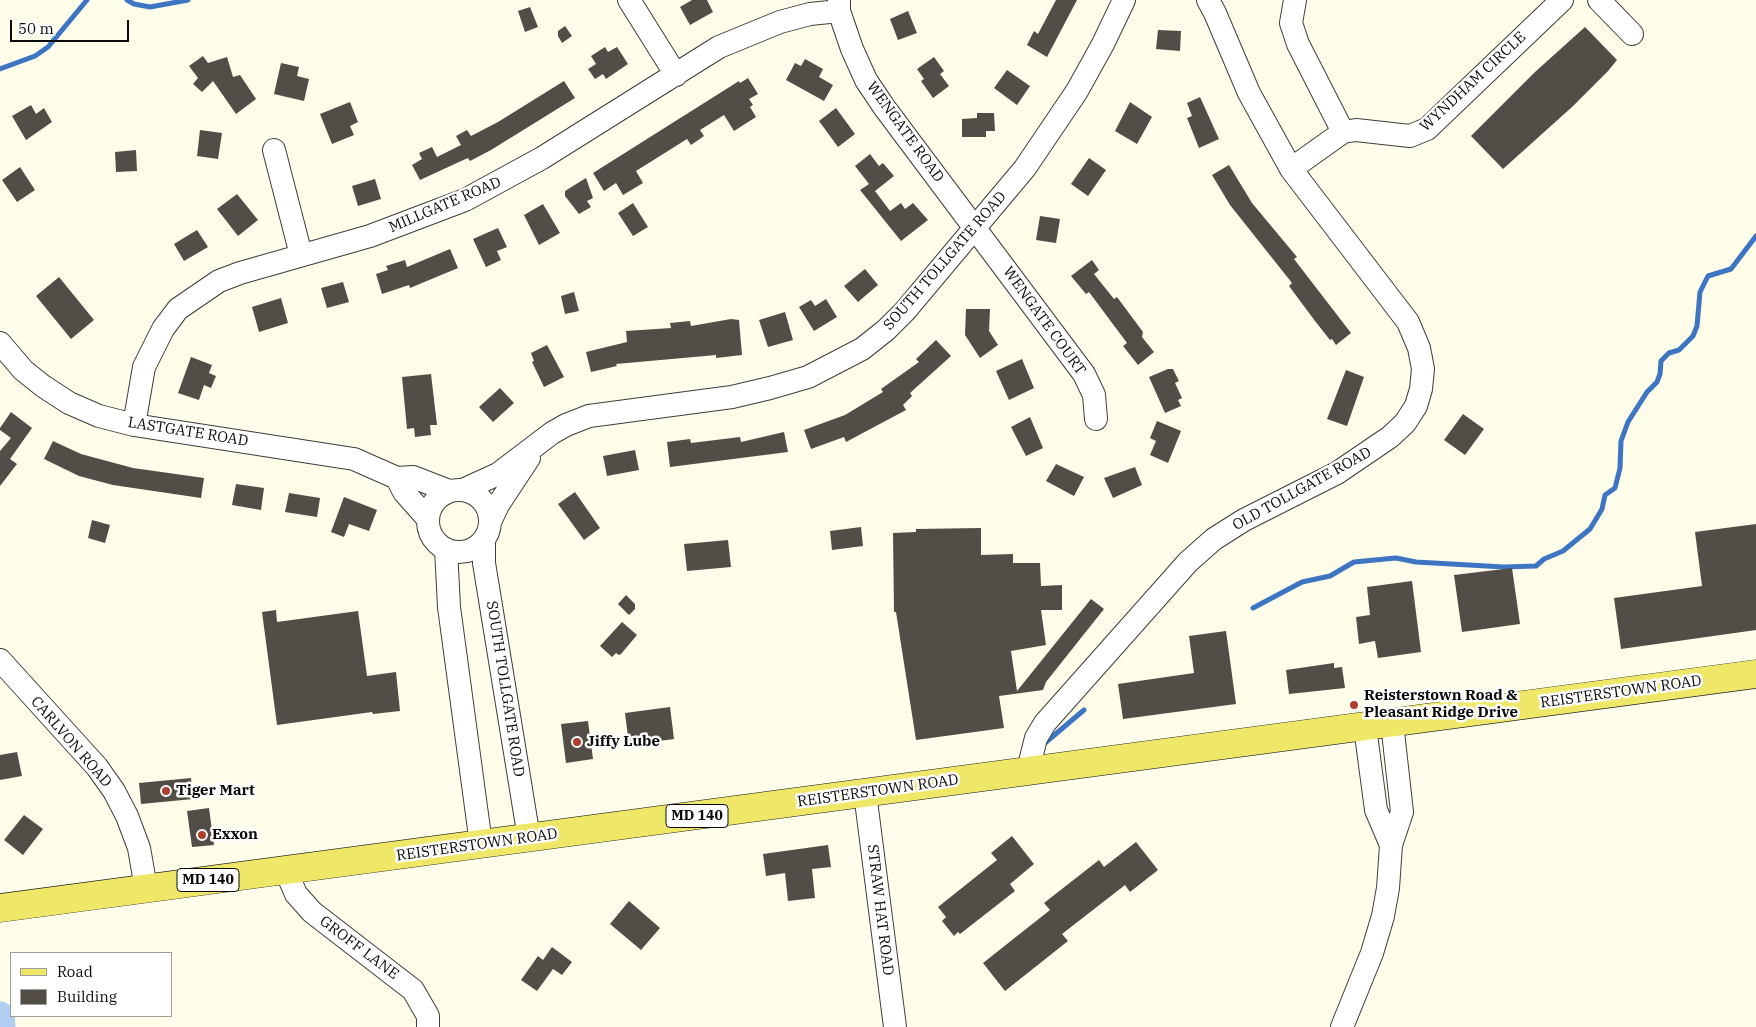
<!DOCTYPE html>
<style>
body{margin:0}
#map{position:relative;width:1756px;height:1027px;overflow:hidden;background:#fdfde9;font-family:"IBM Plex Serif",serif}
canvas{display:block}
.legend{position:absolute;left:10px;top:952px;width:162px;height:65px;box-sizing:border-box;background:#fff;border:1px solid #9d9d9d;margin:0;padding:6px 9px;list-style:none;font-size:15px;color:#0a0a0a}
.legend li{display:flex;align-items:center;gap:10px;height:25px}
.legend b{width:25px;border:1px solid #9d9d9d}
.scale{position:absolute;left:10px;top:20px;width:119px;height:22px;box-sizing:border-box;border:2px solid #0a0a0a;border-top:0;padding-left:6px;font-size:15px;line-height:18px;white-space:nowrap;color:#0a0a0a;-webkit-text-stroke:4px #fff;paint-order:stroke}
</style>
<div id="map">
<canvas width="1756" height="1027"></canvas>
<ul class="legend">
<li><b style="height:6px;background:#efe768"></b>Road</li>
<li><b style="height:14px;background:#524d47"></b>Building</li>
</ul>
<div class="scale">50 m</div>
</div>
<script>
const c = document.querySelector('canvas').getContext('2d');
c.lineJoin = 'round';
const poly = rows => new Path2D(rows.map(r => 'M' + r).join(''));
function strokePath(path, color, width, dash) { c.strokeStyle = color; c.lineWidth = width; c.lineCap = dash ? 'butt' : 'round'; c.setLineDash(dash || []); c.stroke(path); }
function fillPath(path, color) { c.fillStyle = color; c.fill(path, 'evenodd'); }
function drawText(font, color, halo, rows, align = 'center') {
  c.font = font + ' "IBM Plex Serif",serif'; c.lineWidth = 5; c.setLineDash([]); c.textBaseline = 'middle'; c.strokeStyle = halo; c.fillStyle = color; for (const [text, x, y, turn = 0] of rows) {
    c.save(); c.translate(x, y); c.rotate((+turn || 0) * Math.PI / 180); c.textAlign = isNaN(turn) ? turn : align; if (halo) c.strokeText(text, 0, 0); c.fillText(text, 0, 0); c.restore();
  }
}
strokePath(poly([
 [127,0,134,4,150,7,188,0],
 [0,69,35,56,48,47,87,0],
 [1253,608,1302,582,1330,576,1354,562,1396,558,1416,562,1504,567,1536,566,1544,559,1563,551,1590,529,1602,509,1605,495,1615,488,1620,468,1621,441,1628,422,1647,392,1657,382,1660,374,1661,361,1669,353,1679,350,1693,336,1697,326,1700,292,1708,276,1731,269,1756,236],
 [1045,743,1084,710]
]), '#3e75c3', 5);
strokePath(poly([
 [0,1016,1,1027]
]), '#b1cdf1', 29);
fillPath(poly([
 [692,0,707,0,713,12,690,25,680,7],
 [1056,0,1077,0,1047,57,1027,45,1034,31,1038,34],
 [530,7,538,27,525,32,518,11],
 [908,11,917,33,898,40,890,19],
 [565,26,572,36,562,43,558,36,558,31],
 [1585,27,1617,60,1608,71,1572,107,1503,169,1471,136,1535,72],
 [1158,30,1181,31,1180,51,1156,49],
 [605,47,608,52,617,47,628,64,606,79,603,74,595,79,588,69,596,64,591,56],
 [203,56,208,63,227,57,233,77,240,75,256,99,236,114,213,81,202,92,193,84,198,78,189,66],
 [934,57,944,71,940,74,949,86,933,98,921,81,924,79,917,69],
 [805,59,823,69,819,77,833,85,824,101,786,80,795,63,801,66],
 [281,63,299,67,297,76,309,79,304,101,274,94],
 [1007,70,1030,86,1017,105,994,88],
 [748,78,758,94,749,99,753,105,750,107,756,117,734,131,724,115,700,130,704,136,691,145,687,139,636,171,643,183,623,195,616,183,604,191,593,173,739,81,740,83],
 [564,81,575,98,491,150,470,161,468,158,459,162,420,180,412,165,422,159,419,153,432,147,437,157,461,145,456,136,467,130,471,136,498,122],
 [1200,97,1219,139,1199,148,1187,118,1192,116,1187,103],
 [350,102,358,122,350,126,354,135,332,144,320,114],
 [1130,102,1152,117,1137,144,1115,131],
 [31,105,36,114,44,108,52,122,26,140,12,116],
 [836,108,855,134,838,147,819,121],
 [977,113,994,113,995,131,986,131,986,137,962,137,962,119,977,118],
 [200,130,222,133,218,159,197,156],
 [136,150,137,171,116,172,115,152],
 [870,154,879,166,883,163,894,176,875,191,890,211,901,203,905,209,913,203,928,220,901,241,860,190,869,184,855,166],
 [1089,158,1106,170,1088,196,1071,184],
 [1229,165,1252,203,1297,257,1294,259,1351,333,1336,345,1332,339,1330,340,1315,321,1289,286,1292,283,1230,205,1212,175],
 [20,167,35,190,17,202,2,180],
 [586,178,593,198,587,201,591,207,579,214,565,196,565,191],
 [375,179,381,199,358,206,352,186],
 [237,194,258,220,238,236,217,209],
 [633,203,648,227,633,236,618,213],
 [543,204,560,233,539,245,524,215],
 [1040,216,1060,219,1056,243,1036,240],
 [498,228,507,247,497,251,501,260,486,267,473,239],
 [197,230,208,247,184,261,174,244],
 [450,249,458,268,410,288,409,285,382,294,376,274,388,270,386,266,405,260,407,267],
 [1092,260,1099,270,1094,274,1114,299,1117,297,1143,332,1142,337,1154,352,1138,365,1123,346,1127,343,1089,292,1086,294,1071,276],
 [865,269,878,285,858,302,844,286],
 [59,277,94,320,71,339,36,296],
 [343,282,349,302,327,308,321,288],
 [574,292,579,311,565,314,561,296],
 [281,298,288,323,259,332,252,307],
 [826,299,837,317,814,331,799,307,811,300,815,306],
 [966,309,990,309,989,331,998,345,980,358,965,335],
 [785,312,793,340,768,347,759,320],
 [731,319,739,320,742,355,716,358,716,355,616,364,617,366,591,372,586,352,627,342,626,331,671,328,670,323,690,321,691,326],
 [936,340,951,356,910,393,912,396,903,405,906,410,846,442,844,437,811,449,804,430,845,415,883,392,881,389,919,362,916,359],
 [547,345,564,377,544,387,532,362,534,361,531,353],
 [191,357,212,365,209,373,216,376,211,388,204,385,199,400,178,393],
 [1022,359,1034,388,1009,400,996,371],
 [1168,369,1173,369,1179,381,1175,383,1182,398,1178,400,1181,406,1165,413,1149,377],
 [1346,370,1364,377,1347,426,1327,419],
 [431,374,437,425,430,425,431,435,415,437,414,428,407,429,402,377],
 [500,388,514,403,493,422,479,407],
 [11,412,32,428,10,459,17,464,0,486,0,451,11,438,0,430,0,428],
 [1463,414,1484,429,1465,455,1444,440],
 [1030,417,1043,448,1026,456,1011,427],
 [1157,421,1181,431,1168,463,1150,455,1156,441,1150,438],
 [784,432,788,452,670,467,667,442,690,439,691,443,740,437,741,442],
 [53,441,81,454,133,468,204,478,201,498,113,485,79,476,44,459],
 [635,450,639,470,607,476,603,456],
 [1056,464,1084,477,1074,496,1046,481],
 [1135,467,1142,485,1113,498,1104,478],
 [236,484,264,488,261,510,232,505],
 [575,492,600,528,584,540,558,504],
 [289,493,320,498,317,517,285,512],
 [344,497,377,510,369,531,349,524,344,537,331,532],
 [92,520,110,525,105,543,88,538],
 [1756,524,1756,630,1621,649,1614,598,1702,586,1695,532],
 [861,527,863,546,832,550,830,531],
 [981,528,981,555,1013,554,1013,563,1040,563,1041,586,1062,585,1062,610,1041,610,1046,645,1011,651,1017,691,1091,599,1104,609,1046,682,1043,690,999,696,1004,728,916,740,896,612,894,612,893,533,916,532,916,529],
 [728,540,731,567,687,571,684,544],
 [1512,568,1520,624,1462,632,1454,575],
 [1412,581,1421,652,1378,658,1375,641,1359,644,1356,617,1370,615,1367,587],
 [626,595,635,604,635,609,629,615,618,604],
 [276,610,277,622,358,611,367,676,396,672,400,711,373,714,372,712,277,725,262,612],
 [622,622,637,635,621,654,619,655,616,653,612,657,600,646],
 [1226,631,1236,704,1123,719,1118,684,1194,673,1189,636],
 [1334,663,1334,668,1342,667,1345,688,1289,694,1286,670],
 [670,707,674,739,629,745,625,713],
 [588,721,593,759,566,763,561,724],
 [17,752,22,776,0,780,0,755],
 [191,778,193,799,141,804,139,783],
 [209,808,214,845,192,847,187,811],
 [24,815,43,829,23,855,4,840],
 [1012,836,1034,864,1010,884,1015,891,960,934,958,932,954,936,942,921,946,917,938,907,997,860,991,853],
 [1136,842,1158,870,1130,892,1125,885,1062,934,1068,941,1005,991,983,963,1050,910,1044,903,1099,860,1104,867],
 [828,845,831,867,812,869,815,898,788,901,785,873,766,876,763,854],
 [629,901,660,928,641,950,610,924],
 [552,947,572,962,562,975,553,969,537,991,521,980,538,956,543,960]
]), '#524d47');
const minor = poly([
 [629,0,676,75],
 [839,0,839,11,852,49,866,80,884,107,1084,374,1094,395,1096,419],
 [1295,0,1291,23,1298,44,1343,132],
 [1599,0,1632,34],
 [274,150,301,255],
 [1291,169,1343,132,1356,130,1410,136,1427,129,1562,0],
 [0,343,23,370,43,386,69,403,99,416,134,425,354,459,397,478,413,477,449,491],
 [134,425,144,367,163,329,178,309,219,281,240,273,370,236,465,200,542,158,719,47,780,22,810,14,839,11],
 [397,478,404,492,428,519],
 [465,489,498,474,552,433,566,425,589,416,732,397,770,388,808,377,862,349,886,330,905,311,1025,168,1077,91,1103,44,1124,0],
 '428 521a31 31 0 1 1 62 0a31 31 0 1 1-62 0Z',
 [490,522,498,505,529,458],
 [484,540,484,563,529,838],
 [446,549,449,607,481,844],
 [0,660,97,767,114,791,127,816,139,848,146,888],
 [1365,727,1376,810,1391,845],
 [1028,770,1036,738,1045,723,1188,562,1214,539,1244,520,1337,473,1390,437,1405,423,1416,406,1421,389,1423,369,1419,348,1408,322,1291,169,1249,93,1215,13,1208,0],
 [865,793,895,1027],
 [286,871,296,894,312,912,413,990,428,1016,428,1027],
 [1342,1027,1372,953,1383,916,1388,888,1391,845,1402,812,1392,723]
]);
const major = poly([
 [0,908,1756,674]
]);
strokePath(minor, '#3d3d3d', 24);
strokePath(major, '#1b1b1b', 29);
strokePath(minor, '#fff', 22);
strokePath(major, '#efe768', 28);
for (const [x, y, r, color] of [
 [1354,705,5,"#af3f2d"],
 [577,742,5,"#af3f2d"],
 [166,791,5,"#af3f2d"],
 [202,835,5,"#af3f2d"]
]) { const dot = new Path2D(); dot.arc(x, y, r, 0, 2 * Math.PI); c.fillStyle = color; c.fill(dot); strokePath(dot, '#fff', 2); }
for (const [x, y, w] of [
 [697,816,62],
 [208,880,62]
]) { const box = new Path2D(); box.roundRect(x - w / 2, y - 11.5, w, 23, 4); c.fillStyle = '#fff'; c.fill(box); strokePath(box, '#0a0a0a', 1); }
drawText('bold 14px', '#0a0a0a', null, [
 ["MD 140",697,816],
 ["MD 140",208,880]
]);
drawText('15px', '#0a0a0a', '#fff', [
 ["WYNDHAM CIRCLE",1473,82,-43],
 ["WENGATE ROAD",905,132,54],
 ["MILLGATE ROAD",445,205,-23],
 ["SOUTH TOLLGATE ROAD",945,261,-49],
 ["WENGATE COURT",1044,321,54],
 ["LASTGATE ROAD",188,432,9],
 ["OLD TOLLGATE ROAD",1302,489,-29],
 ["SOUTH TOLLGATE ROAD",505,689,81],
 ["REISTERSTOWN ROAD",1621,692,-8],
 ["CARLVON ROAD",71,742,49],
 ["REISTERSTOWN ROAD",878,791,-8],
 ["REISTERSTOWN ROAD",477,845,-8],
 ["STRAW HAT ROAD",880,910,83],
 ["GROFF LANE",359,948,37]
]);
drawText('bold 15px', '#0a0a0a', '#fff', [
 ["Reisterstown Road &",1364,696],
 ["Pleasant Ridge Drive",1364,713],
 ["Jiffy Lube",587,742],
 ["Tiger Mart",176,791],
 ["Exxon",212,835]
], 'left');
</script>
